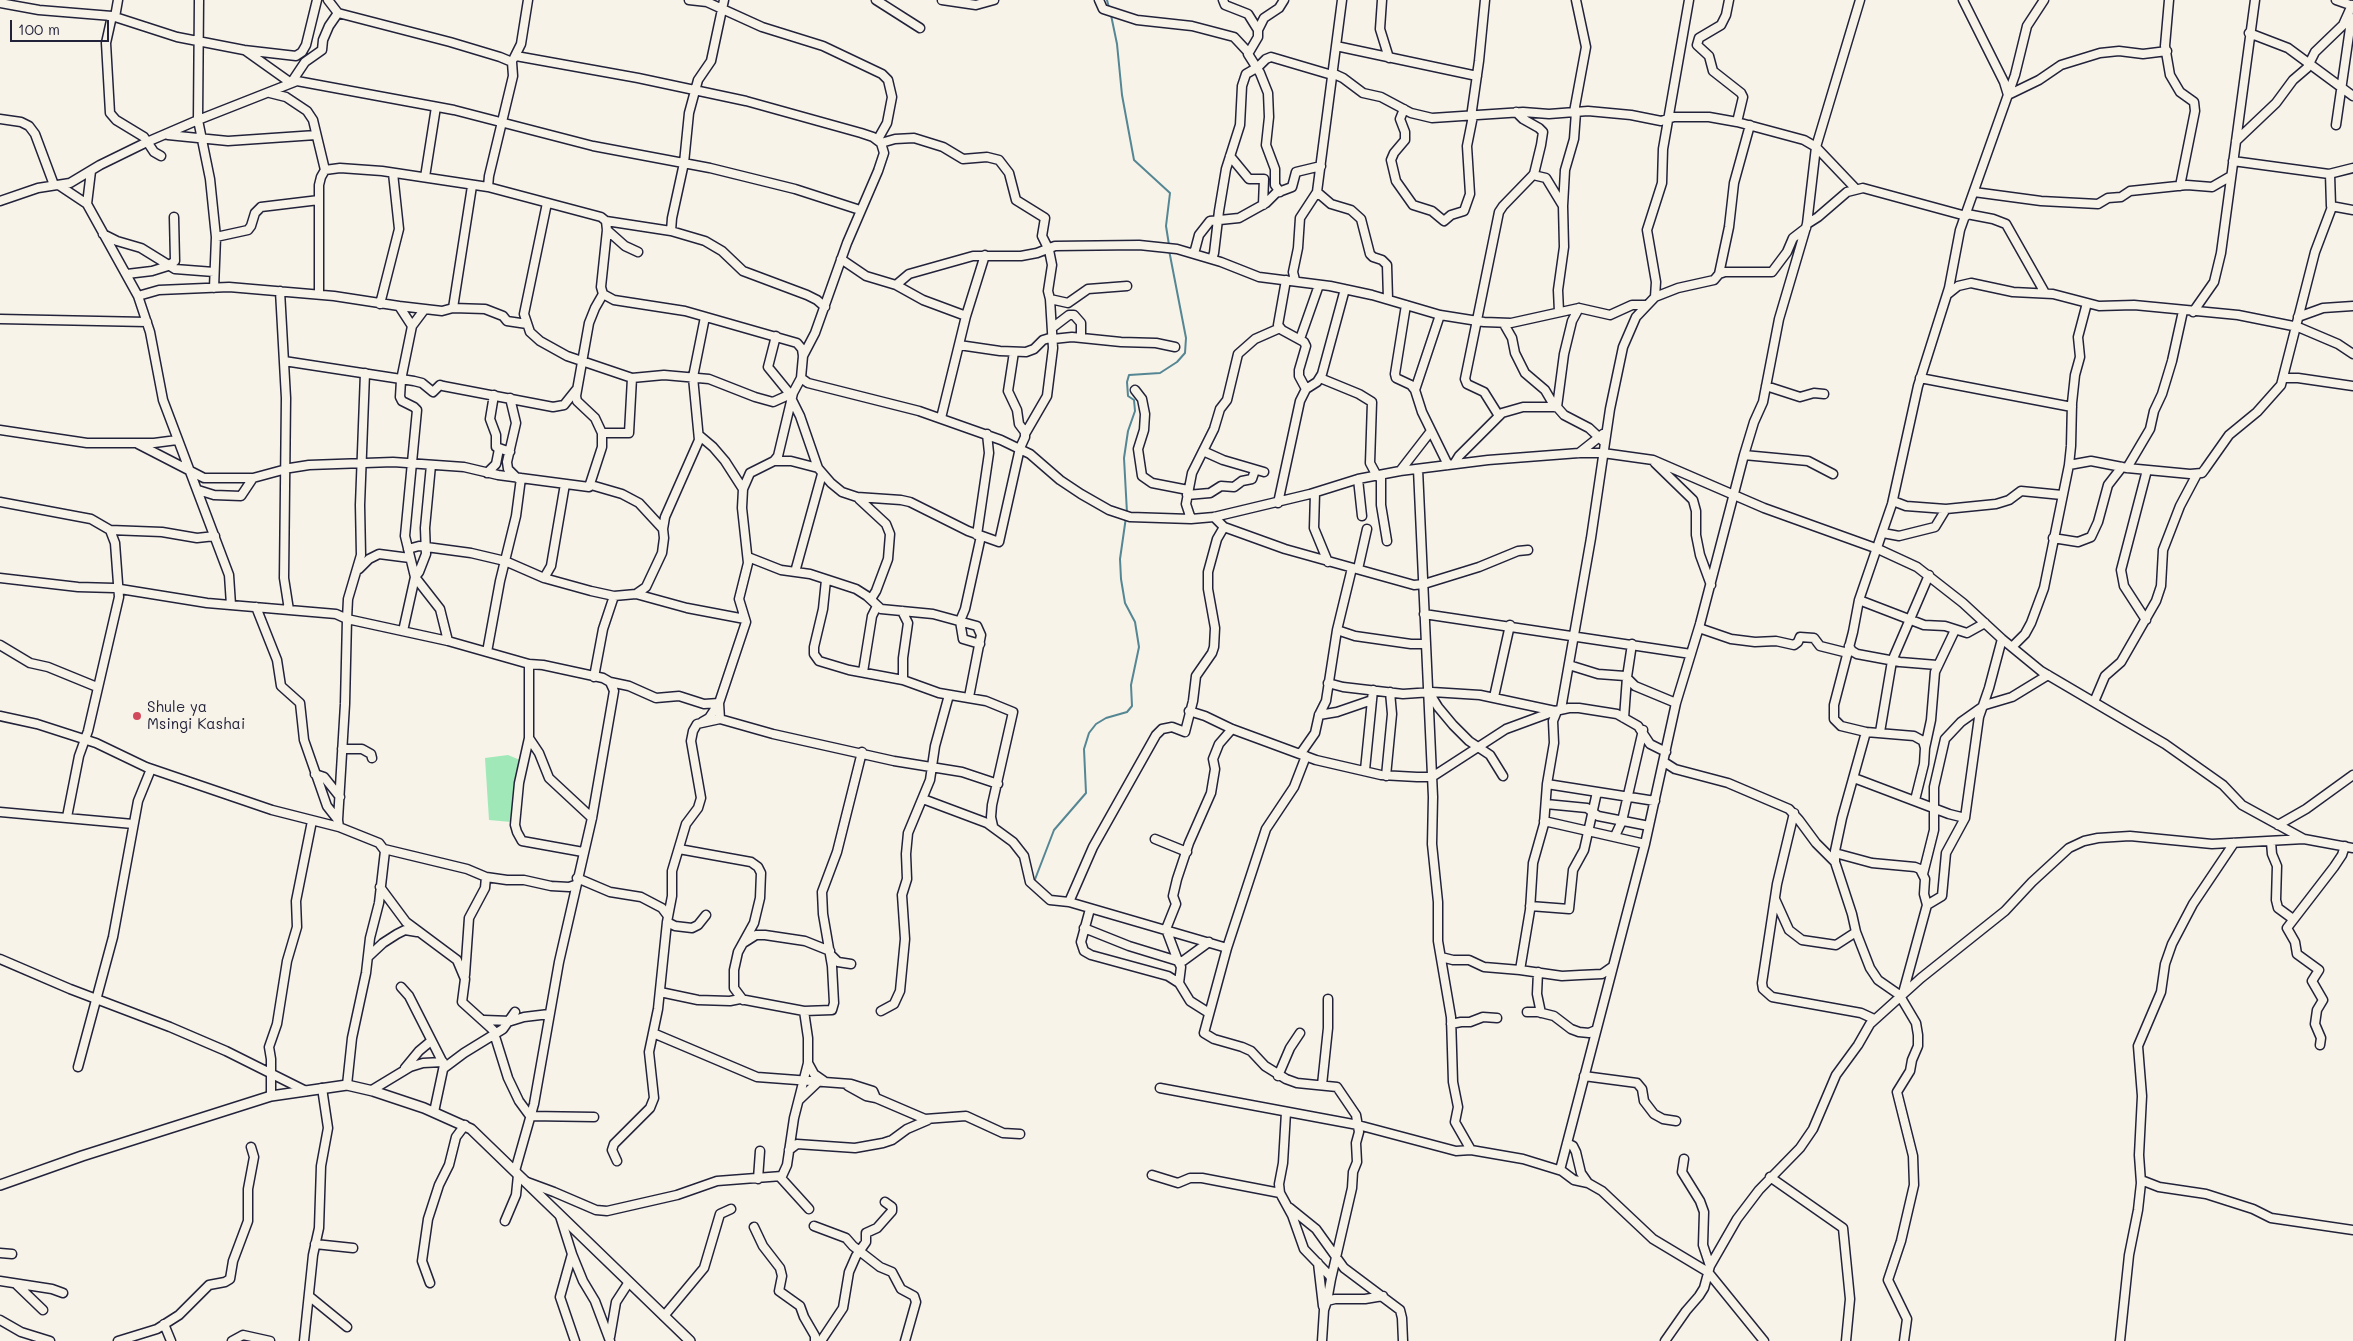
<!DOCTYPE html>
<style>
body{margin:0}
#map{position:relative;width:2353px;height:1341px;overflow:hidden;background:#f7f3e8;font-family:Mali,sans-serif}
canvas{display:block}
.scale{position:absolute;left:10px;top:20px;width:99px;height:22px;box-sizing:border-box;border:2px solid #22223b;border-top:0;padding-left:6px;font-size:15px;line-height:18px;white-space:nowrap;color:#22223b;-webkit-text-stroke:4px #f7f3e8;paint-order:stroke}
</style>
<div id="map">
<canvas width="2353" height="1341"></canvas>
<div class="scale">100 m</div>
</div>
<script>
const c = document.querySelector('canvas').getContext('2d');
c.lineJoin = 'round';
function fillPath(path, color) { c.fillStyle = color; c.fill(path, 'evenodd'); }
const poly = rows => new Path2D(rows.map(r => 'M' + r).join(''));
function strokePath(path, color, width, dash) { c.strokeStyle = color; c.lineWidth = width; c.lineCap = dash ? 'butt' : 'round'; c.setLineDash(dash || []); c.stroke(path); }
function drawText(font, color, halo, rows, align = 'center') {
  c.font = font + ' Mali,sans-serif'; c.lineWidth = 5; c.setLineDash([]); c.textBaseline = 'middle'; c.strokeStyle = halo; c.fillStyle = color; for (const [text, x, y, turn = 0] of rows) {
    c.save(); c.translate(x, y); c.rotate((+turn || 0) * Math.PI / 180); c.textAlign = isNaN(turn) ? turn : align; if (halo) c.strokeText(text, 0, 0); c.fillText(text, 0, 0); c.restore();
  }
}
fillPath(poly([
 [508,755,520,760,511,822,489,820,485,758]
]), '#a0e8b7');
strokePath(poly([
 [1107,0,1109,8],
 [1111,15,1117,44,1122,95,1134,160,1170,193,1166,226,1169,245],
 [1127,513,1124,458,1128,431,1135,411,1134,400,1128,396,1127,382,1129,375,1160,373,1177,362,1185,353,1186,338,1169,250],
 [1034,882,1054,830,1086,793,1084,749,1089,733,1096,724,1106,718,1127,712,1132,706,1131,685,1139,647,1135,622,1125,603,1121,579,1120,559,1126,517]
]), '#558694', 2);
const minor = poly([
 [199,0,198,120,210,179,216,237,214,288],
 [328,0,338,13,450,42,500,57,512,62,513,76,489,176,488,187,601,217,606,221,607,230,601,287,603,294,614,300,685,311,797,343,802,349,803,356,801,378,808,383,919,411,1001,440,1030,454,1060,480,1081,494,1109,510,1130,517,1191,519,1214,517,1310,494,1358,479,1400,471,1488,460,1579,453,1603,453,1653,460,1764,508,1878,549,1917,567,1963,603,2002,639,2041,671,2165,744,2223,785,2242,805,2304,839],
 [689,0,707,2,762,27,823,46,882,74,888,80,892,97,887,123,878,139],
 [876,0,920,28],
 [942,0,976,5,994,0],
 [1099,0,1103,9,1137,20,1192,26,1234,37,1248,52],
 [1223,0,1225,5,1248,14,1258,30,1258,37,1248,54,1260,73,1268,93,1269,117,1266,145,1275,169,1275,185,1280,192],
 [1382,0,1380,29,1389,58],
 [1729,0,1726,15,1721,25,1699,38,1697,45,1709,56,1713,71,1741,93,1743,97,1737,122],
 [1963,0,2004,82,2008,95,2039,80,2061,65,2100,53,2119,51,2143,54,2167,51],
 [2169,0,2165,46,2170,75,2180,92,2194,102,2195,111,2180,186],
 [2336,0,2353,6],
 [0,3,39,10,112,16,177,37,244,50,296,56,302,52,306,45,317,0],
 [112,16,106,43,110,113,116,120,144,137,154,152,161,156],
 [115,17,118,0],
 [1258,30,1264,18,1279,8,1284,0],
 [2249,33,2288,48,2353,96],
 [1336,46,1477,76],
 [246,51,291,83,305,62,322,50,323,40,329,26,338,13],
 [516,56,638,78,746,101,861,133,873,137,881,143,884,153,878,171,847,243,815,333,803,356],
 [514,58,521,44,528,0],
 [1332,73,1343,78,1363,93,1381,97,1411,113,1432,118,1523,112,1549,114,1588,111,1631,115,1661,121,1674,117,1709,117,1737,122,1804,140,1816,147,1855,188],
 [270,93,286,97,307,111,313,120,325,170],
 [1404,109,1400,119,1405,132,1405,140,1394,153,1391,160,1396,181,1413,205,1432,211,1444,221,1451,215,1464,211,1470,194,1467,146,1473,116],
 [1574,112,1586,47,1576,0],
 [1471,117,1479,61,1485,0],
 [0,119,21,122,29,126,35,134,54,185],
 [2336,125,2350,28,2349,15],
 [168,135,228,141,316,135],
 [2236,141,2276,103,2293,80,2307,68,2315,52,2343,25,2352,5],
 [881,143,895,139,914,138,943,147,963,159,987,157,999,160,1009,173,1016,200,1045,218,1042,236,1049,250,1052,265,1048,291,1050,299,1053,348,1047,396,1025,434],
 [1230,156,1249,179,1264,179,1263,205],
 [2233,161,2329,174,2353,168],
 [2330,174,2331,206,2353,210],
 [1533,175,1546,178,1563,206,1564,247,1558,290,1559,312],
 [425,177,436,107],
 [60,186,87,204,138,296,150,332,163,400,229,575,231,605],
 [1317,192,1331,204,1351,210,1361,219,1370,254,1373,257,1382,260,1387,265,1388,299],
 [1974,192,2041,201,2098,204,2108,198,2121,197,2130,191,2187,185,2212,187,2231,176],
 [0,201,38,188,70,183,100,165,147,142,198,120,297,81,454,110,593,146,710,168,795,189,860,210],
 [547,203,524,314,530,332,540,341,567,356,632,378,664,375,709,379,755,397,773,402,793,393],
 [87,204,91,171],
 [1563,206,1565,170,1574,139,1576,112],
 [1967,214,1993,219,2006,224,2045,293],
 [606,221,671,231,705,241,722,251,743,271,807,295,817,300,825,307],
 [1807,224,1818,217,1847,192,1863,188,1966,216],
 [607,230,625,246,638,252],
 [671,231,672,218,684,163,689,113,698,80,711,61,724,0],
 [103,234,117,241,141,248,175,269,214,272],
 [216,237,248,230,251,226,255,213,261,207,319,200],
 [1192,253,1195,250,1199,235,1210,221,1239,218,1266,203,1276,193,1292,187,1296,172,1321,166],
 [841,259,866,276,896,285,923,300,966,316],
 [1212,259,1214,253,1219,211,1226,169,1240,125,1242,86,1246,74,1258,67,1266,59,1271,57,1332,75],
 [127,274,152,271,168,266,175,261,174,217],
 [1719,274,1729,227,1734,183,1750,125],
 [1286,280,1278,325,1282,330,1304,342,1306,346,1299,370,1299,376,1306,389],
 [1295,280,1293,272,1298,248,1300,218,1317,192,1342,0],
 [896,285,909,274,973,256,1021,256,1037,253,1055,246,1139,245,1177,249,1221,262,1259,277,1330,286,1372,295,1440,315,1484,322,1511,323,1579,308,1610,315,1632,305,1645,305],
 [280,291,286,398,284,578,289,610],
 [319,294,319,185,321,177,325,170,340,168,382,171,488,187],
 [1948,294,1958,286,1971,283,2013,292,2053,294,2099,306,2134,305,2238,315,2298,327,2338,344,2353,354],
 [138,296,159,290,229,287,334,296,399,306,412,326,401,380,400,397,402,401,414,407,417,410,405,536,415,577,403,631],
 [1655,297,1656,282,1647,230,1662,183,1663,149,1689,0],
 [1050,299,1068,303,1088,289,1127,286],
 [380,304,399,229,393,173],
 [1406,305,1395,374,1396,378,1411,385,1415,390,1422,412,1448,465],
 [399,306,442,311,453,308,472,186],
 [453,308,485,309,503,316,507,321,527,324],
 [1579,308,1572,321,1564,354,1557,407,1564,415,1589,428,1604,442],
 [2193,312,2214,282,2221,253,2255,0],
 [2298,317,2323,308,2353,306],
 [0,319,147,322],
 [1504,324,1512,338,1515,353,1525,373,1545,390,1555,407],
 [412,326,424,310],
 [1052,328,1069,315,1074,315,1081,323,1081,338],
 [776,336,768,367,790,394],
 [1053,339,1072,337,1121,342,1156,343,1175,347],
 [1300,339,1319,285],
 [959,345,1000,351,1026,352,1034,349,1043,340,1053,337],
 [284,361,414,381,422,383,433,392,440,385,443,386,553,407,564,405,576,390],
 [365,373,360,505,361,555,348,599,347,619,448,641,529,664,543,665,603,678,610,682,614,691,592,818,559,962,534,1104,515,1171],
 [1320,378,1359,394,1372,402,1370,463,1377,476],
 [1920,378,2072,407],
 [2284,378,2298,378,2353,386],
 [1766,386,1800,397,1814,393,1824,394],
 [1135,390,1142,399,1145,414,1144,430,1138,449,1142,476,1152,483,1188,490],
 [1415,390,1440,315],
 [494,395,490,419,496,435,496,447,510,452],
 [510,398,516,423,507,462,508,469,517,478],
 [792,400,800,416,818,468,831,483,842,492,857,497,901,500,910,502,968,531,999,542,1020,448,1025,437,1025,432,1019,424,1017,410,1008,391,1014,352],
 [1499,416,1484,392,1467,384,1465,379,1499,212,1503,206,1534,174,1541,145,1543,132,1539,128,1523,119,1516,112],
 [941,418,966,316,985,255],
 [0,430,87,443,154,443,177,440],
 [602,433,629,433,632,378],
 [700,436,713,447,725,461,743,489],
 [138,444,204,478,253,478],
 [1203,451,1223,460,1264,472],
 [1579,453,1603,434],
 [1744,455,1808,461,1833,474],
 [774,461,791,461,818,468],
 [1655,463,1693,500,1696,511,1696,535,1700,555,1711,585],
 [1454,464,1459,456,1502,413,1523,407,1557,407],
 [431,465,425,528,426,554,419,572,415,577,440,609,448,641],
 [2069,465,2091,461,2127,468,2190,474,2202,473,2205,469,2229,435,2257,412,2281,385,2315,252,2332,207],
 [2127,468,2150,429,2154,411,2162,394,2172,361,2183,311],
 [1418,469,1433,797,1432,844,1438,902,1438,941,1451,1017,1453,1082,1458,1107,1455,1122,1471,1150],
 [1400,471,1431,431],
 [487,473,496,464,499,449],
 [1381,475,1381,505,1387,541],
 [1358,479,1362,516],
 [198,490,214,495,241,496,253,478,290,468,309,465,393,462,464,467,498,475,589,487,602,447,602,433,595,418,577,401,576,396,589,323,595,308,603,294],
 [1315,493,1314,528,1328,562],
 [1187,495,1210,493,1221,486,1234,487,1242,481,1252,479,1255,470],
 [859,499,886,524,890,534,888,559,876,591,871,599],
 [1893,501,1906,506,1946,509],
 [0,502,91,519,110,530,115,543,119,597,88,731,79,756,67,817],
 [1278,503,1300,401,1306,389,1317,382,1322,374,1345,289],
 [1214,517,1224,527,1285,549,1414,585,1424,584,1479,567,1518,551,1528,550],
 [1191,519,1186,504,1192,473,1214,429,1220,409,1227,400,1238,354,1255,339,1280,328],
 [663,529,665,517,699,440,693,377,705,317],
 [110,530,162,532,197,538,215,536],
 [1883,533,1899,536,1935,527,1946,509,1996,504,2009,500,2021,491,2062,495],
 [977,535,989,453,987,434],
 [2053,538,2078,542,2091,537,2098,522,2108,485,2122,467],
 [408,549,419,546,471,553,505,561,544,578,591,591,614,596,636,594,646,587,662,553,664,538,663,529,639,503,622,494,591,485],
 [748,557,781,570,810,574,856,589,867,596,881,609,933,614,977,626,981,635,969,697],
 [359,569,369,559,379,554,410,558],
 [1358,569,1367,529],
 [795,572,822,474],
 [0,578,78,587,114,588,207,603,336,614,347,619,345,704,338,820],
 [544,578,551,566,565,484],
 [826,580,823,609,814,647,814,654,819,661,849,670,903,680,939,693,986,701,1013,712,992,805,991,817,993,826],
 [636,594,687,608,745,619],
 [1859,600,1924,625,1945,626,1967,633,1985,623],
 [256,607,277,660,281,686,300,703,304,740,327,806,338,820,339,827,379,843,385,851,379,903,370,938,366,973,352,1038,347,1085],
 [902,611,908,623,903,658,903,680],
 [1424,614,1691,654],
 [2146,620,2124,586,2121,570,2147,470],
 [1699,628,1731,639,1755,642,1776,641,1794,645,1798,642,1800,637,1814,638,1820,646,1848,653],
 [1337,630,1355,636,1411,644,1426,644],
 [980,644,963,639,960,621,965,609,981,536],
 [0,645,30,663,48,667,97,687],
 [1849,646,1852,651,1857,654,1900,662,1937,665],
 [2012,647,2025,634,2031,623,2044,588,2069,465,2071,446,2072,403,2075,375,2080,357,2078,337,2087,303],
 [487,652,500,581,516,516,521,478],
 [529,664,529,738,539,753,549,778,592,818],
 [1569,665,1598,674,1625,676,1635,686,1676,703],
 [863,672,872,616,877,606],
 [594,677,603,629,614,596],
 [610,682,629,686,656,698,679,696,704,704,719,703],
 [1328,683,1343,687,1403,694,1432,692,1480,695,1555,711,1569,708,1579,708,1617,714,1638,726,1650,744,1666,752],
 [1430,694,1438,707,1453,725,1469,741,1490,755,1503,776],
 [1494,697,1510,625],
 [2094,702,2105,676,2121,662,2156,601,2161,586,2163,550,2180,506,2197,474],
 [1561,709,1591,538,1610,409,1623,347,1636,317,1655,297,1678,288,1714,280,1719,274,1725,272,1772,272,1787,252,1793,238,1806,228],
 [1189,711,1205,716,1232,729,1316,760,1381,775,1417,777,1432,777,1506,729,1555,711],
 [1557,711,1553,721,1554,743,1547,784,1544,824,1533,863,1530,910,1520,970,1562,976,1580,975,1602,974,1612,967],
 [1319,715,1337,712,1372,700],
 [0,716,37,724,96,743,146,767,272,810,339,827],
 [1624,718,1627,677,1632,644],
 [720,719,773,734,894,761,962,772,998,784],
 [702,722,709,718,719,703],
 [1866,732,1842,818,1835,851,1835,862,1852,914,1856,932,1870,968,1878,980,1901,996],
 [1880,732,1892,661,1929,575],
 [529,738,519,783,515,825,517,832,522,841,583,852],
 [1925,748,1931,720,1935,672,1955,630],
 [342,749,362,749,371,754,372,758],
 [1301,753,1315,733,1319,715,1326,701,1337,630,1352,568],
 [1306,756,1294,787,1266,829,1227,948,1204,1033,1214,1039,1242,1047,1251,1051,1265,1066,1286,1079,1297,1083,1337,1087,1356,1115,1359,1132,1356,1143,1357,1162,1353,1172,1352,1188,1331,1279],
 [1664,762,1675,769,1728,783,1789,809,1799,820,1816,843,1835,862],
 [1365,770,1373,690],
 [315,774,324,777,340,797],
 [1386,776,1392,714,1390,692],
 [1854,778,1949,814,1965,818],
 [1547,784,1655,801],
 [923,799,987,823,1013,842,1024,856,1030,882,1050,900,1069,902,1227,948],
 [1915,800,1924,764,1925,748,1923,741,1914,736,1866,732,1841,726,1834,719,1834,705,1853,632,1859,600,1892,504,1918,386,1949,288,1960,230,2015,75,2027,26,2044,0],
 [1546,804,1587,808,1598,816,1649,826],
 [0,812,133,824],
 [1794,813,1777,884,1762,983,1763,989,1772,997,1861,1013,1874,1019],
 [1544,821,1645,844],
 [2278,825,2306,809,2353,775],
 [1615,836,1622,821,1643,730],
 [1155,839,1187,852],
 [2271,842,2272,854,2277,866,2276,900,2278,908,2293,919],
 [384,849,467,869,486,877,507,880,524,880,551,886,569,887,575,885],
 [679,849,751,862,758,867,761,873,760,898,754,923,738,952,734,970,734,988,743,1000],
 [1835,853,1872,863,1915,867,1920,869,1925,879,1924,894,1927,905],
 [1923,874,1934,830,1934,787,1945,739,1961,722,1985,705,2012,697,2048,675],
 [577,878,610,892,641,897,662,908,668,916],
 [380,887,406,922,457,960,465,979,462,1002,493,1030,508,1078,519,1101,530,1116,594,1117],
 [1775,899,1789,930,1802,940,1836,945,1856,932],
 [1069,902,1093,847,1156,735,1162,729,1172,727,1185,732,1193,701,1196,676,1212,653,1214,647,1215,628,1208,589,1208,572,1217,539,1224,527],
 [1530,906,1569,909,1573,870,1584,850,1597,792],
 [1090,909,1081,942,1084,951,1091,955,1168,976,1179,983,1190,1001,1209,1013],
 [667,922,675,926,692,928,698,925,706,915],
 [1084,928,1129,946,1178,961,1181,967,1179,983],
 [745,942,756,935,765,935,805,941,830,951],
 [1209,942,1183,961,1178,961,1166,929,1176,904,1173,896,1177,879,1189,843,1211,793,1215,769,1213,759,1219,744,1232,729],
 [831,955,838,962,851,964],
 [368,957,383,943,397,934,405,930,417,932],
 [1441,957,1453,960,1469,960,1484,967,1520,970],
 [0,959,70,989,170,1027,226,1051,306,1091],
 [1538,972,1537,994,1541,1013],
 [465,975,469,918,485,888,486,877],
 [401,987,409,996,444,1065,434,1112],
 [660,992,698,1000,730,1001,740,999,804,1011,832,1010,834,1003,832,966,823,914,822,892,837,852,862,752],
 [1903,993,1927,905,1942,896,1946,853,1965,818,1979,717,1989,688,2002,639],
 [1900,996,1916,1023,1918,1035,1918,1046,1912,1060,1910,1071,1897,1092,1913,1156,1914,1185,1901,1241,1888,1280,1907,1319,1904,1341],
 [881,1011,894,1004,900,991,905,939,902,895,907,879,906,854,908,833,930,780,935,746,949,695],
 [1527,1012,1538,1012,1554,1016,1571,1029,1579,1032,1589,1033,1596,1030],
 [484,1020,511,1021,524,1017,549,1014],
 [1451,1024,1461,1022,1470,1022,1483,1017,1497,1018],
 [653,1033,757,1077,851,1084,873,1091,876,1098],
 [2320,1045,2321,1038,2315,1024,2317,1010,2323,1000,2312,981,2319,970,2297,954,2295,942,2287,928,2334,867,2342,855,2345,846],
 [808,1063,814,1074,824,1081],
 [78,1067,113,937,138,801,151,769],
 [405,1068,419,1051,431,1041],
 [444,1068,464,1053,503,1029,515,1012],
 [1278,1076,1290,1048,1300,1033],
 [1584,1076,1637,1083,1642,1089,1644,1101,1654,1114,1663,1119,1676,1121],
 [1322,1085,1328,1028,1328,999],
 [848,1086,866,1096,876,1098,925,1119,966,1116,1003,1133,1020,1134],
 [1160,1088,1358,1125,1456,1151,1471,1150,1523,1159,1562,1171,1574,1180,1588,1183,1602,1191,1653,1239,1708,1272,1764,1341],
 [372,1090,410,1067,423,1063,443,1062],
 [271,1096,271,1059,269,1047,277,1024,287,961,297,927,296,901,312,821],
 [799,1100,819,1081],
 [1286,1112,1283,1163,1279,1184,1280,1193,1292,1215,1304,1249,1330,1276,1331,1279,1327,1301],
 [1567,1143,1573,1146,1576,1152,1581,1173,1588,1183],
 [789,1150,797,1144,855,1148,883,1143,892,1140,907,1129,928,1120],
 [1684,1159,1682,1172,1700,1201,1704,1212,1703,1245,1710,1266],
 [617,1161,612,1150,614,1144,650,1108,654,1098,649,1052,658,1009,667,922,672,896,672,871,686,824,698,808,701,798,691,741,693,731,697,724,720,719,719,703,746,622,739,599,748,563,742,508,743,489,750,473,774,461,778,456,793,393,801,378],
 [1560,1170,1645,844,1676,703,1700,624,1744,455,1754,422,1763,402,1779,319,1807,224,1816,147,1860,0],
 [1152,1175,1178,1183,1190,1178,1202,1178,1280,1193],
 [780,1177,809,1209],
 [1770,1177,1843,1228,1850,1299,1846,1341],
 [758,1179,760,1151],
 [2141,1180,2159,1187,2206,1194,2253,1209,2271,1218,2353,1230],
 [527,1182,554,1192,596,1210,607,1211,677,1195,717,1181,782,1176,787,1165,794,1118,808,1063,808,1038,804,1011],
 [1290,1208,1316,1229,1344,1268,1400,1310,1402,1318,1403,1341],
 [560,1216,572,1254,560,1297,575,1341],
 [505,1221,516,1195,518,1175],
 [814,1226,846,1238,853,1246,880,1267,892,1272,901,1289,914,1296,916,1302,905,1341],
 [754,1227,763,1246,780,1268,782,1276,779,1291,800,1306,804,1317,815,1336,815,1341],
 [315,1244,353,1248],
 [0,1253,12,1254],
 [572,1254,583,1281,595,1301,610,1341],
 [1318,1263,1323,1306],
 [0,1281,52,1289,63,1293],
 [430,1283,422,1261,428,1219,439,1185,449,1165,456,1137,465,1125],
 [16,1284,43,1310],
 [309,1296,347,1327],
 [664,1316,704,1268,720,1214,731,1209],
 [0,1320,21,1332,50,1341],
 [164,1324,171,1341],
 [610,1337,616,1302,629,1282],
 [118,1341,157,1329,179,1315,209,1285,225,1282,230,1279,233,1261,248,1221,248,1189,254,1157,251,1147],
 [232,1341,243,1335,270,1341],
 [304,1341,313,1255,319,1228,321,1166,328,1128,322,1088],
 [821,1341,843,1308,849,1272,856,1256,866,1242,866,1233,877,1228,892,1211,892,1207,885,1202],
 [1322,1341,1324,1310,1327,1301,1335,1299,1365,1299,1383,1296],
 [1665,1341,1686,1311,1699,1296,1704,1288,1710,1266,1737,1219,1759,1190,1800,1148,1813,1129,1836,1075,1858,1045,1870,1024,1921,978,2005,911,2032,882,2069,848,2084,841,2098,838,2130,836,2212,844,2304,839,2353,848],
 [2120,1341,2129,1255,2138,1210,2141,1183,2139,1155,2142,1096,2138,1046,2161,992,2165,964,2172,944,2193,904,2234,843]
]);
const tertiary = poly([
 [0,1185,82,1156,271,1096,347,1085,373,1091,424,1108,471,1129,690,1341]
]);
strokePath(minor, '#22223b', 11);
strokePath(tertiary, '#22223b', 12);
strokePath(minor, '#f7f3e8', 8);
strokePath(tertiary, '#f7f3e8', 9);
for (const [x, y, r, color] of [
 [137,716,5,"#d1495b"]
]) { const dot = new Path2D(); dot.arc(x, y, r, 0, 2 * Math.PI); c.fillStyle = color; c.fill(dot); strokePath(dot, '#f7f3e8', 2); }
drawText('15px', '#22223b', '#f7f3e8', [
 ["Shule ya",147,707],
 ["Msingi Kashai",147,724]
], 'left');
</script>
